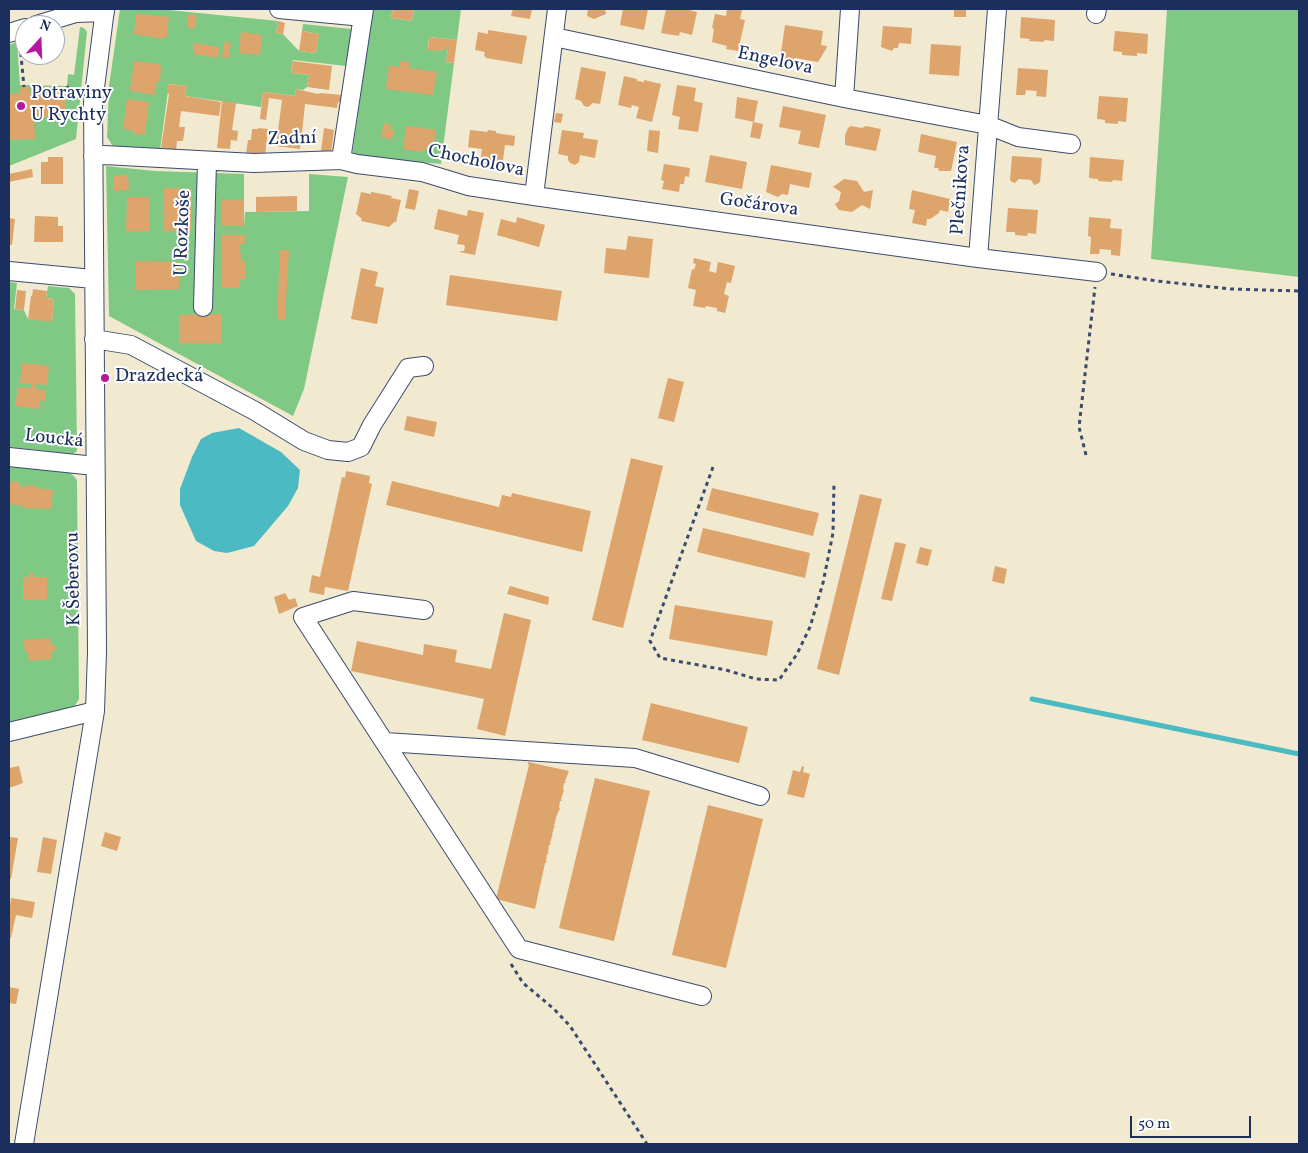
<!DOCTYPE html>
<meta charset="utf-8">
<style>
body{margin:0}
#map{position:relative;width:1308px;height:1153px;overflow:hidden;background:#f2e9d1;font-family:Vollkorn,serif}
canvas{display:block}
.frame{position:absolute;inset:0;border:10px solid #1b2f5e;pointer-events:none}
.north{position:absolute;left:15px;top:15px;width:50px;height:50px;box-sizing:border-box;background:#fff;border:1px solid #a4acbf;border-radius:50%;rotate:20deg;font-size:14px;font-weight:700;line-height:20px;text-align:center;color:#1b2f5e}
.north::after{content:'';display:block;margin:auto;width:18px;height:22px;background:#b5179e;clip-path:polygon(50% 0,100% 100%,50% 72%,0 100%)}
.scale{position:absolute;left:1130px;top:1116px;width:121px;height:22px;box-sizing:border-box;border:2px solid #1b2f5e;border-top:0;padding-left:6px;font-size:15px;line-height:18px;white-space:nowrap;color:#1b2f5e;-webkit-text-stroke:4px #fff;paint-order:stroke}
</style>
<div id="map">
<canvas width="1308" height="1153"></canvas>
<div class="frame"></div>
<div class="north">N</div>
<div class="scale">50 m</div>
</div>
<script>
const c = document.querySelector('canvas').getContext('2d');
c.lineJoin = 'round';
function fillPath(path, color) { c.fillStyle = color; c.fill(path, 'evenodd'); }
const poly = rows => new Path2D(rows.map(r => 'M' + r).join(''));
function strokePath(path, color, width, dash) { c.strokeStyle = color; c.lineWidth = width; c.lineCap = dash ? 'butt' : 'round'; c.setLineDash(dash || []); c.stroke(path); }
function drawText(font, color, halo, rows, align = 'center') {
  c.font = font + ' Vollkorn,serif'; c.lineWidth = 4; c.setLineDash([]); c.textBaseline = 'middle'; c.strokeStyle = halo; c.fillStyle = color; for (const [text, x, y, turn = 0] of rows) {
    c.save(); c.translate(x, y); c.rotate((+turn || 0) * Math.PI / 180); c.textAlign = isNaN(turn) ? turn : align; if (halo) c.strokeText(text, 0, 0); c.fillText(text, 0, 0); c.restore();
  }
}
fillPath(poly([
 [120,9,159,9,278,21,276,33,283,34,299,51,316,53,319,34,302,31,303,24,352,29,346,66,293,60,291,73,309,75,307,87,303,90,296,89,295,96,263,92,261,107,185,96,187,86,169,84,160,150,116,148,112,145,107,137,109,86],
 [373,9,393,9,391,18,412,21,414,11,412,9,461,9,457,40,429,37,428,49,442,51,443,49,448,49,446,62,454,63,441,164,352,156],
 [1167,9,1299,9,1299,277,1151,259],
 [80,27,84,28,87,32,76,139,9,166,9,45,17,42,20,85,67,86,68,74,74,75],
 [106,166,155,171,244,174,244,200,222,200,222,226,244,226,245,212,309,211,309,174,348,177,304,389,293,416,109,316],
 [9,282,17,283,14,309,24,310,28,319,52,321,54,299,46,298,48,286,69,288,75,294,77,451,73,454,9,447],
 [9,466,71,473,77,480,79,699,74,707,9,727]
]), '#80c985');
fillPath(poly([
 [239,428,281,452,300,470,298,488,288,506,254,546,227,553,214,551,196,541,180,505,180,489,192,457,201,439,212,433]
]), '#4bbac2');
strokePath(poly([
 [1032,699,1299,754]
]), '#4bbac2', 5);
fillPath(poly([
 [393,9,412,9,414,10,412,21,391,18],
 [513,9,532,9,530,19,511,16],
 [588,9,605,9,606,14,594,19,587,16],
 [623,9,648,9,644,30,620,25],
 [666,9,685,9,697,12,692,35,680,32,679,36,661,33],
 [727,9,742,9,740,19,745,20,738,51,726,49,727,46,712,42,714,29,712,28,715,14,726,16],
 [954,9,966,9,966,17,954,17],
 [136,14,169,17,167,36,163,39,134,34],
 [188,14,197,15,195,28,187,28],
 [1021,17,1055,20,1054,41,1044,40,1044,42,1029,41,1030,39,1020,38],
 [278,21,285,23,283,34,276,33],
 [785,25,823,31,821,45,827,46,826,49,818,62,795,58,794,61,780,59],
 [883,26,912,28,911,44,899,43,898,48,894,48,892,51,881,47],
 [488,30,527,36,522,64,486,58,484,55,485,52,475,50,478,32,488,34],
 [302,31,319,34,316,53,299,51],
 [1115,31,1148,34,1147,54,1137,53,1137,56,1122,55,1122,52,1113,51],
 [241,32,262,35,260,55,239,53],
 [429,37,457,40,454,63,446,62,448,49,443,49,442,51,428,50],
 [224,42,231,43,229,58,222,57],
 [194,43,219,47,218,58,193,54],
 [931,44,961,46,959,76,929,74],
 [134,61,159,64,161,66,160,82,157,81,155,95,130,91],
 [293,61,332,66,329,90,307,87,309,75,291,73],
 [400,61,410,62,409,68,437,72,433,95,386,89,389,65,399,67],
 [581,67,606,72,600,104,593,103,588,107,584,106,581,101,575,99],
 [1018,68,1048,70,1046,97,1036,96,1037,91,1026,90,1025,95,1016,95],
 [624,76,637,79,637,81,644,82,644,80,661,84,652,122,636,118,639,107,632,105,631,108,618,105],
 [168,84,187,86,185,96,221,102,219,116,181,111,179,127,185,127,183,141,177,141,176,150,161,148,169,94,167,93],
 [677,85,696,88,694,101,703,103,698,132,678,129,680,117,672,115],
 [24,87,29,87,29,93,33,93,33,95,49,95,49,91,66,91,65,121,49,120,49,117,34,116,35,139,9,140,9,94,21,93,20,88],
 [296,89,318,94,320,93,342,95,341,102,338,102,337,108,305,104,302,132,306,133,305,141,301,141,300,149,276,146,282,100,269,98,266,120,260,119,263,92,295,96],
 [1099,96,1128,98,1126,122,1118,121,1118,124,1105,123,1105,120,1097,119],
 [737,97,758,101,754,122,735,118],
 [127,99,149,102,145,134,135,135,134,131,123,129],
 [222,101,236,103,232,130,238,131,237,141,231,140,230,149,217,148],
 [783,106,826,115,819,148,798,144,801,131,779,127],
 [556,113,563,114,561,123,554,122],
 [753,122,763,124,760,139,750,137],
 [384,123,391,125,390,129,394,130,392,140,381,137],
 [406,126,436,130,433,151,423,149,423,152,403,149],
 [851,126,862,128,866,126,881,129,876,151,845,145,845,135,848,128],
 [258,128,268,129,265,156,246,154,248,140,251,140,252,129,258,129],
 [324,128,334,130,331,153,321,151],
 [470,130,487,132,488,130,496,131,496,133,515,136,514,146,505,145,502,168,480,165,482,149,468,147],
 [562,130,584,133,583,138,598,140,595,158,580,155,579,162,575,165,570,163,568,160,568,156,558,154],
 [649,130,660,131,658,153,647,151],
 [921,134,957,142,951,171,939,171,938,168,934,168,936,156,918,152],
 [710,155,747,162,742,189,705,182],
 [1012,156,1042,158,1040,182,1037,184,1034,185,1031,180,1019,179,1015,183,1012,182,1010,180],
 [48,157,63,157,63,184,41,184,41,162,48,162],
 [1090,157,1124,160,1122,181,1113,180,1112,182,1098,181,1098,179,1089,178],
 [664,164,690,168,689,177,685,176,684,184,680,184,679,192,662,189,664,181,661,180],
 [771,165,812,173,809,188,790,184,788,195,782,194,778,197,766,192],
 [32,169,33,177,9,182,9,174],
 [113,175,128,175,129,190,113,191],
 [844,179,857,181,864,192,873,190,870,209,862,205,852,212,839,210,835,204,839,201,841,192,833,187],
 [164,188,192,189,192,231,164,231],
 [409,189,419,191,415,210,405,208],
 [912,190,950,199,948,212,940,210,939,213,930,219,927,219,926,226,912,223,915,210,909,209],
 [361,192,371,194,371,192,382,194,392,196,391,198,401,200,396,222,394,222,389,227,361,221,362,219,356,214],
 [297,196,297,211,256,212,256,197],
 [127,197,150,197,149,231,126,231],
 [222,200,244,200,244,226,222,226],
 [1008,208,1038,210,1036,234,1028,233,1027,236,1015,235,1015,232,1006,232],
 [438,209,467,216,468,210,484,213,475,255,460,252,460,251,464,251,465,247,464,245,457,244,459,235,434,229],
 [35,216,58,217,58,226,63,226,63,242,34,242],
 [517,217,545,225,539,247,497,235,501,219,516,223],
 [1089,217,1111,219,1110,228,1122,229,1120,256,1111,255,1111,250,1100,249,1099,254,1090,254,1091,237,1088,236],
 [9,218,15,219,12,245,9,244],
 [222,235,245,235,245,244,240,244,241,261,246,261,246,279,240,279,240,288,222,288],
 [628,236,653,239,649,278,604,273,606,248,626,250],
 [280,250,289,250,285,320,277,319],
 [694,258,711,262,709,271,716,273,718,262,735,266,731,283,727,282,724,294,729,296,725,313,717,311,717,308,706,306,705,308,693,306,696,290,688,288,692,269,694,270,696,264,693,263],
 [136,261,179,262,179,289,136,290],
 [361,268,378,272,375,286,384,288,377,324,351,319],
 [450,275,562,291,557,321,446,305],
 [33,289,47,291,46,298,54,299,52,322,28,319,31,296,32,296],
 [17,290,26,291,24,310,15,309],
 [222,314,222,343,179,343,179,315],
 [22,363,49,366,47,385,36,384,36,389,46,390,45,401,40,401,39,409,15,406,18,387,31,388,31,384,20,383],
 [668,378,684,382,674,422,658,418],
 [407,416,437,422,434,437,404,430],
 [631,458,663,466,623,628,592,620],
 [346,471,370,476,369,483,372,484,348,591,325,587,324,595,309,592,312,575,320,577,342,477,345,478],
 [11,481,20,482,19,486,26,487,26,485,37,486,36,488,53,490,51,509,23,508,23,506,9,504,9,486],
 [392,481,499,507,502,495,511,497,512,493,591,511,582,552,386,505],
 [712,488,819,513,813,536,706,510],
 [860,494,882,499,839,675,817,669],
 [703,528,810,553,805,578,697,552],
 [895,542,906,544,892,601,881,599],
 [920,547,932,550,928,566,916,563],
 [995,566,1007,569,1004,584,992,581],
 [29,573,34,573,34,577,47,577,47,600,23,600,23,577,29,577],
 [510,586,549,597,548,605,507,594],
 [285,593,289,600,295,598,298,606,279,614,274,597],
 [675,605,773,621,767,656,669,639],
 [504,613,531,620,505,736,477,729,484,699,351,671,357,641,423,655,424,644,457,650,455,662,491,669],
 [50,638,51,645,55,645,55,651,51,652,52,659,29,661,28,652,25,653,24,640],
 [651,703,748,727,739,763,642,740],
 [528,762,569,771,565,781,566,783,564,783,563,790,564,790,561,799,562,801,560,801,559,808,560,808,556,817,557,819,556,818,554,826,556,826,554,827,552,835,553,835,552,836,550,843,551,844,549,845,548,852,549,853,547,854,546,861,547,862,545,863,535,909,496,899,529,765,528,764],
 [19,766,23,783,9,788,9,768],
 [802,766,804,767,803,772,810,774,804,798,787,794,793,770,800,772],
 [595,778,650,791,614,941,559,928],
 [708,805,763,819,726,968,672,955],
 [105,832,121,837,117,851,101,846],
 [9,837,18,838,11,879,9,879],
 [43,837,57,840,51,874,37,872],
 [11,898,35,902,32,918,16,915,11,938,9,938,9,905,10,905],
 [9,987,19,989,16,1004,9,1003]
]), '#dda46b');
const minor = poly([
 [279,9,363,17],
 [1096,14,1097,9],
 [36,25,76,13,105,12],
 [9,33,25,28],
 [554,37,844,98,988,125,1018,137,1071,144],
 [844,98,850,9],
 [93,156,104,155,254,163,341,160,357,164,422,172,468,186,534,196,978,258,1097,272],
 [341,160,364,9],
 [534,196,557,9],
 [978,258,997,9],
 [9,271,93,279],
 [203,307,207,161],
 [94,339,131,345,255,411,304,441,328,450,348,452,361,447,372,425,408,368,424,366],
 [9,457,95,466],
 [424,610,353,601,303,617,519,949,702,996],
 [9,732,95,711],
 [385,742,635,758,760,796],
 [24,1144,95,711,97,652,93,103,105,9]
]);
strokePath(minor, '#3b4b6f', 20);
strokePath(poly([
 [20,45,24,87],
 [67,86,69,90,78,95],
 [1111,274,1157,281,1231,289,1299,291],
 [1086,455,1079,427,1095,287],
 [713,467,650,641,660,658,726,670,756,679,779,680,797,654,810,627,823,583,833,533,834,483],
 [511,964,523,983,554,1009,570,1026,647,1144]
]), '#3b4b6f', 3, [4, 4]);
strokePath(minor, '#fff', 18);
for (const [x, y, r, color] of [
 [21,106,5,"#b5179e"],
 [105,378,5,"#b5179e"]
]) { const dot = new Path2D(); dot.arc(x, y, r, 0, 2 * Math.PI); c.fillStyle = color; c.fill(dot); strokePath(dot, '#fff', 2); }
drawText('19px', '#1b2f5e', '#fff', [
 ["Engelova",775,62,12],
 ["Zadní",292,140,-2],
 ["Chocholova",476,162,12],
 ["Plečnikova",962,190,-86],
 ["Gočárova",759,206,8],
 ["U Rozkoše",184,233,-88],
 ["Loucká",54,440,6],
 ["K Šeberovu",75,579,-91]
]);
drawText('19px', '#1b2f5e', '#fff', [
 ["Potraviny",31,95],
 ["U Rychty",31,117],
 ["Drazdecká",115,378]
], 'left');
</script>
